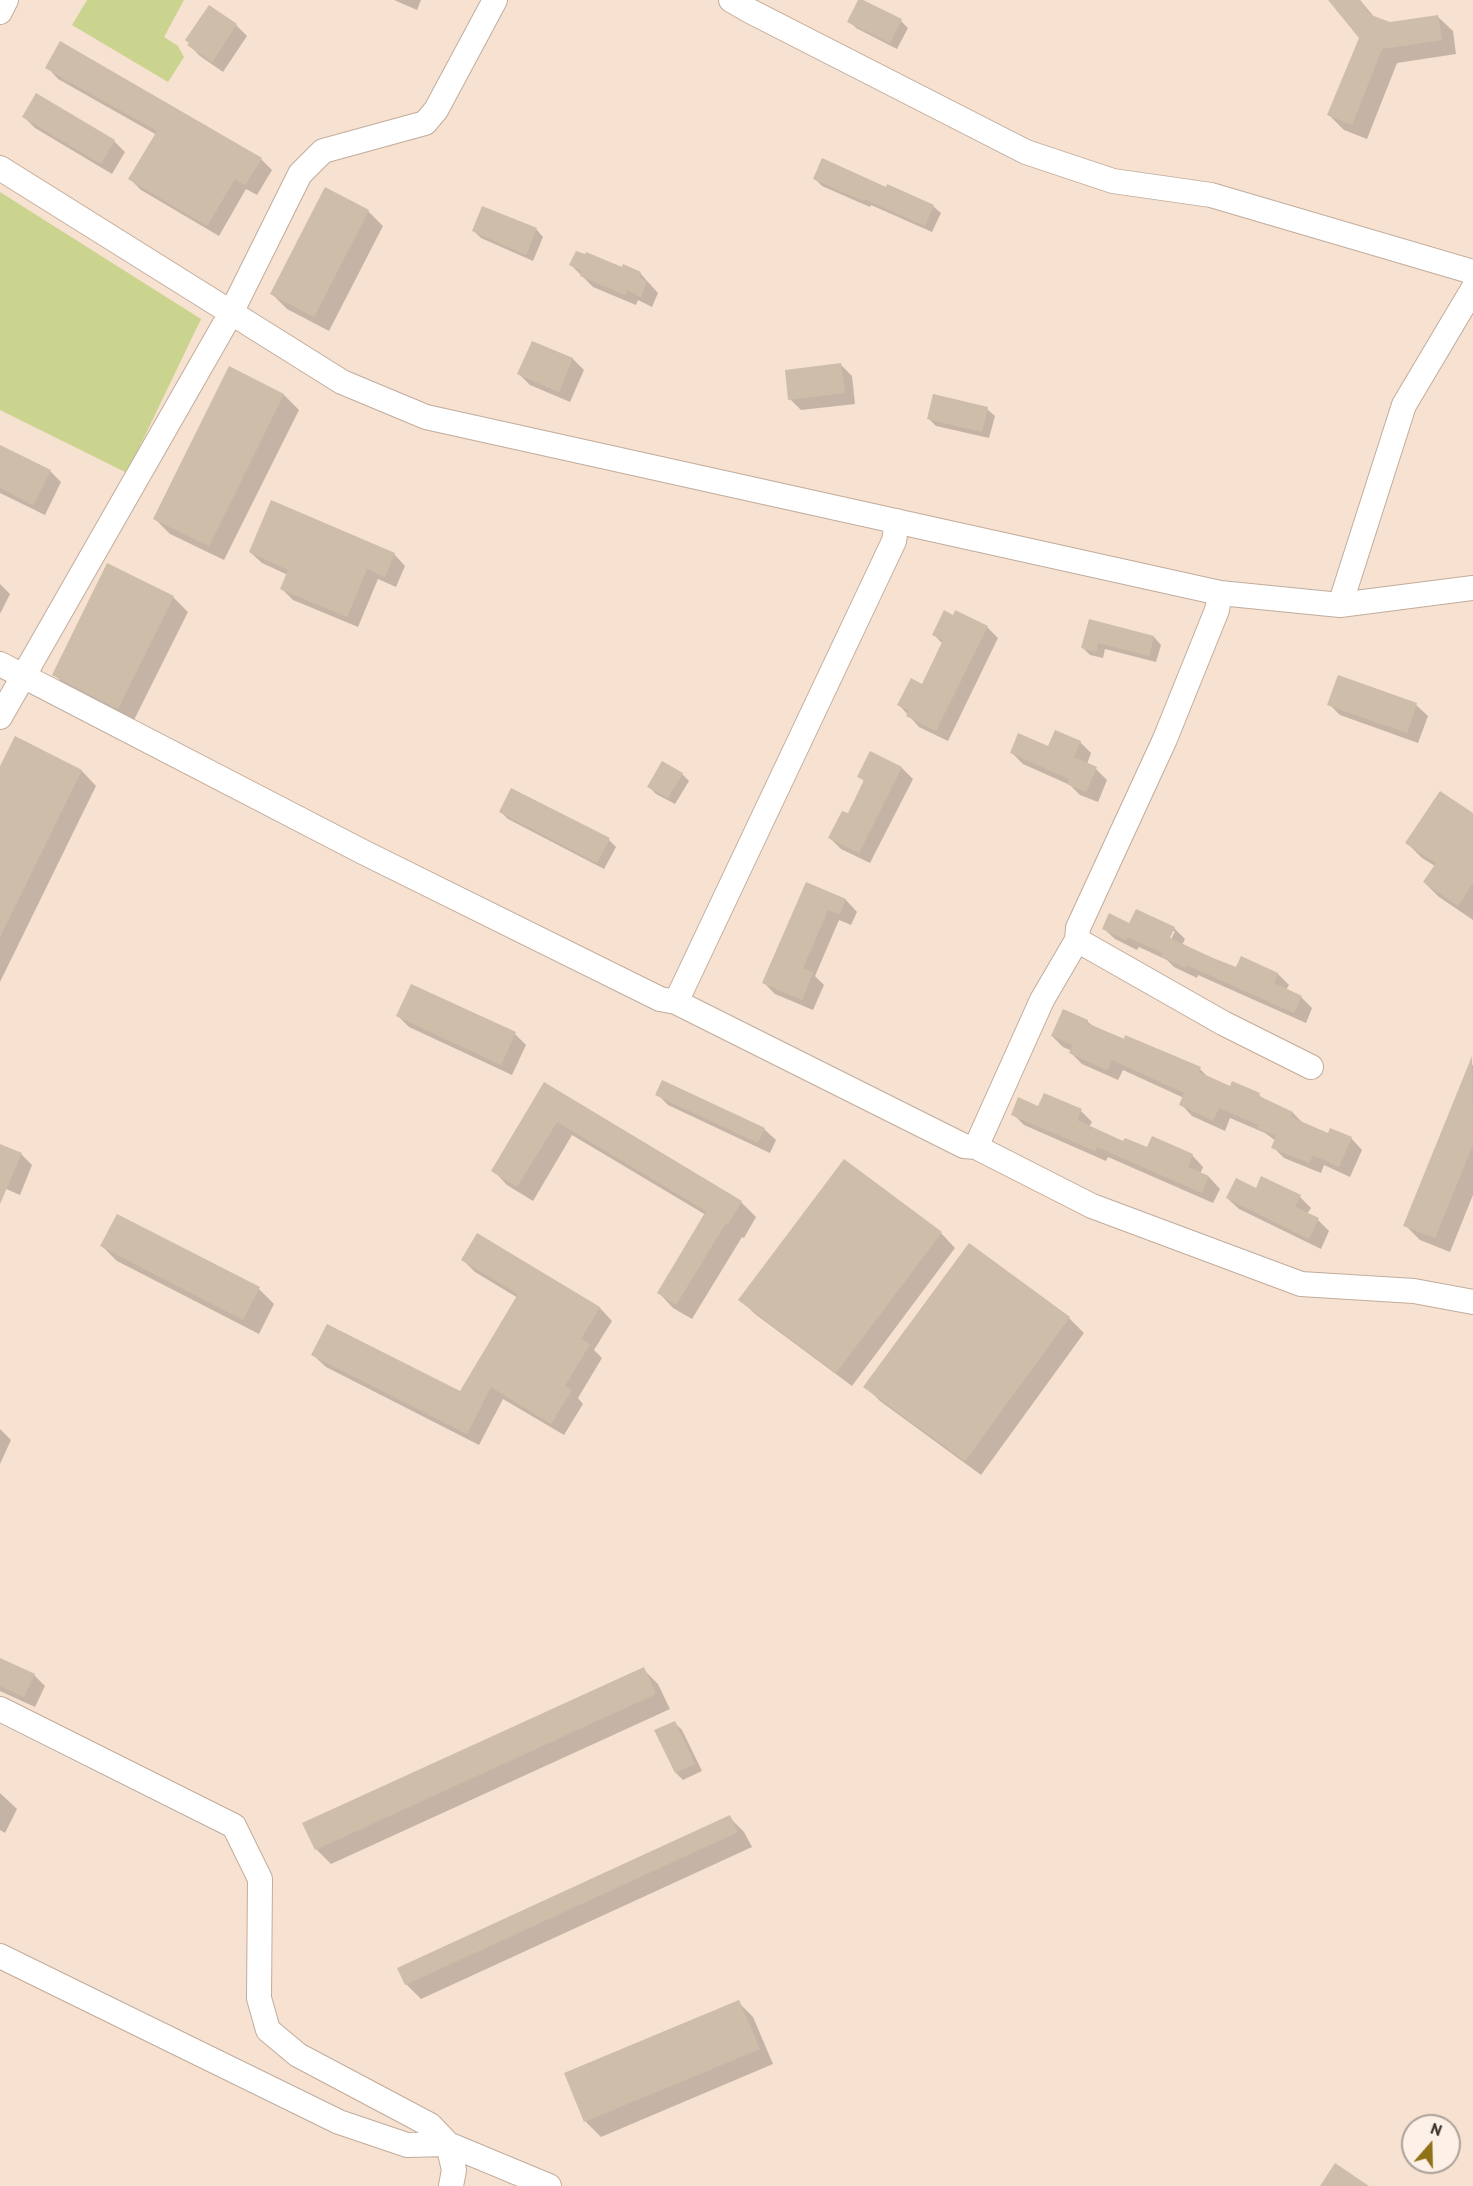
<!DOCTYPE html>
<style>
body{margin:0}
#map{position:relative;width:1473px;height:2186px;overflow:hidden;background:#f7e1d0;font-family:"PT Sans",sans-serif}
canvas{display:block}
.north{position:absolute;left:1401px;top:2114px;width:60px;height:60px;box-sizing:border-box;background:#fdf0e6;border:2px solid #aca198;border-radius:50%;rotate:20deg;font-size:16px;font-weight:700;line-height:24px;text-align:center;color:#332a24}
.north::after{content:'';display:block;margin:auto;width:21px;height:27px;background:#8f7217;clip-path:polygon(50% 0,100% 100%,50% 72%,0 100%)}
</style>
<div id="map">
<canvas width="1473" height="2186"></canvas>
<div class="north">N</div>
</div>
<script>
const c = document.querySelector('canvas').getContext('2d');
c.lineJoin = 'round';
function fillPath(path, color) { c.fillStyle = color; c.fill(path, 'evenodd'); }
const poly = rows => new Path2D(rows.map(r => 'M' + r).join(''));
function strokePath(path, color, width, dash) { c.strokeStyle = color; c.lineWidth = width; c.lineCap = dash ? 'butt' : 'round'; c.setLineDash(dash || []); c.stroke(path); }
fillPath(poly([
 [87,0,184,0,164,37,178,46,184,57,168,82,72,25],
 [0,192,201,319,127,473,0,410]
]), '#cad48f');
fillPath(poly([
 [394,0,421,0,417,10],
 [859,0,901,21,908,28,897,49,856,28,849,21],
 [1330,0,1360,0,1375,18,1390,24,1437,16,1453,31,1456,54,1397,63,1367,139,1344,130,1329,115,1361,37],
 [209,7,236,25,247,36,223,72,200,56,189,45],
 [47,67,261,159,272,170,257,195,246,189,219,236,141,190,130,179,157,135,58,79],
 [24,117,114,141,125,152,112,174,35,128],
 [814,178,887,189,888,186,933,206,941,213,932,232,871,205,870,207,822,186],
 [368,211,383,226,329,331,287,309,272,294],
 [536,229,543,237,533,261,481,238,474,231],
 [571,265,623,269,624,266,640,273,658,293,652,307,638,300,636,305,593,287],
 [533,343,573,359,584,370,570,402,530,385,519,374],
 [841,365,852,376,855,404,801,410,790,399],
 [230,368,284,395,299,410,224,560,170,534,155,519],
 [987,409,995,416,989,438,936,426,929,419],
 [0,446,50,471,61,482,45,515,0,493],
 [250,552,394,554,405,566,396,587,378,579,358,627,293,600,282,589,288,575,262,563],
 [0,584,10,594,0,614],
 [173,597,188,612,133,722,68,689,54,674],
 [1090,621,1154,637,1161,645,1156,662,1105,649,1103,658,1090,655,1083,648],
 [987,627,998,638,948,741,919,727,899,705,922,686,943,644,934,635],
 [1339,677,1416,705,1428,716,1418,743,1340,715,1329,704],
 [16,738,82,771,96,786,0,982,0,770],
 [1080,742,1091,753,1087,764,1096,769,1107,780,1098,802,1080,795,1070,785,1023,764,1012,753],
 [871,753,902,768,913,779,870,863,841,849,830,838,848,815,865,782,859,776],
 [682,774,689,781,675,804,656,794,649,787],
 [501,812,609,840,616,847,604,869,508,819],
 [1473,815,1473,920,1439,897,1424,882,1435,866,1422,858,1407,843],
 [807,884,846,900,857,912,851,925,839,920,815,976,824,985,813,1010,775,994,764,983],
 [1130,925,1174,928,1185,939,1182,945,1237,969,1241,958,1278,974,1289,985,1286,990,1301,997,1312,1008,1306,1023,1198,975,1197,978,1174,967,1167,960,1139,947,1137,950,1115,939,1103,928],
 [1171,931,1175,931,1168,946],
 [412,986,515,1034,526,1045,512,1075,409,1027,398,1016],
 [1087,1021,1094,1027,1200,1069,1210,1079,1231,1088,1259,1095,1266,1101,1293,1113,1304,1124,1328,1135,1351,1138,1362,1150,1350,1177,1324,1165,1321,1173,1284,1158,1273,1147,1276,1141,1265,1133,1230,1118,1225,1131,1192,1116,1181,1104,1184,1098,1123,1070,1118,1080,1082,1064,1071,1053,1072,1051,1063,1047,1052,1036],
 [1471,1064,1473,1065,1473,1195,1450,1252,1420,1240,1405,1225],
 [545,1084,741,1202,756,1217,744,1238,742,1237,692,1319,673,1308,659,1293,706,1215,572,1135,533,1201,507,1185,493,1170],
 [657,1094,764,1129,776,1140,770,1153,668,1105],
 [1039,1108,1081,1111,1092,1122,1089,1127,1124,1143,1148,1149,1192,1155,1203,1167,1200,1174,1209,1177,1220,1189,1213,1203,1108,1157,1106,1161,1024,1125,1013,1114],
 [0,1147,21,1154,32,1165,20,1195,4,1188,0,1197],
 [1256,1190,1300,1197,1311,1208,1307,1214,1318,1220,1329,1231,1321,1249,1239,1209,1227,1198],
 [117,1216,259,1289,274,1304,259,1334,117,1261,102,1246],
 [941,1233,955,1248,852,1386,755,1314,740,1299],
 [478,1235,600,1308,612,1321,594,1350,602,1358,578,1398,583,1404,564,1435,503,1399,479,1445,326,1367,313,1355,460,1393,518,1298,475,1272,463,1260],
 [969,1245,1069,1318,1084,1333,981,1475,880,1401,865,1386],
 [0,1429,11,1440,0,1464],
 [0,1660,34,1675,45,1686,35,1707,0,1691],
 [643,1669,658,1684,670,1709,331,1864,316,1849],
 [675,1723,682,1730,702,1771,683,1780,676,1773,656,1731],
 [0,1793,17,1809,5,1833,0,1830],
 [729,1817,744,1832,752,1847,421,1999,406,1984],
 [738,2002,753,2017,773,2064,601,2137,586,2122,566,2074]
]), '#0003');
fillPath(poly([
 [858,0,863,0,902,19,890,43,847,22],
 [1328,0,1359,0,1371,15,1390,22,1438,15,1442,40,1382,49,1352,125,1327,115,1359,38],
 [209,5,237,24,212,62,187,45,189,43,185,40],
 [60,41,262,158,245,185,235,179,207,226,128,179,157,131,45,68],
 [36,93,115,140,101,164,22,117],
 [822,158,886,187,887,184,934,205,925,226,864,199,863,201,813,179],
 [325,187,369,210,314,317,270,294],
 [482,206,537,228,526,255,472,231],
 [576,251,585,254,586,252,622,267,623,264,641,272,639,277,647,281,641,297,627,290,625,295,580,276,582,271,569,265],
 [532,341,573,358,559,392,517,374],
 [841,363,845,393,788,400,785,370],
 [229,366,284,394,209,546,153,519],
 [933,394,988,407,982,432,927,419],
 [0,445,51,470,33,505,0,488],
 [271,500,395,553,385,577,367,569,347,617,280,589,288,570,249,552],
 [107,563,174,596,118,709,52,675],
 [944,610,953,615,955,610,988,626,936,731,906,716,909,711,897,705,911,678,922,684,943,640,932,635],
 [1089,619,1154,636,1149,656,1098,643,1096,652,1081,648],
 [1338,675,1417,703,1407,733,1327,705],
 [1055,730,1081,741,1074,757,1097,767,1086,792,1067,784,1069,779,1010,753,1018,733,1048,746],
 [15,736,82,770,0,937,0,766],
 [870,751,902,767,859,853,828,838,842,811,848,813,864,780,857,777],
 [662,761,683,773,668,798,647,787],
 [511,788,610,838,597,863,499,812],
 [1440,791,1473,813,1473,883,1458,906,1423,882,1436,863,1405,843],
 [806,882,846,899,839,915,828,910,803,968,813,972,802,1000,762,983],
 [1136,909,1175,927,1170,938,1213,958,1236,967,1241,956,1278,973,1274,983,1302,996,1294,1013,1187,965,1185,968,1161,956,1162,953,1127,937,1126,940,1102,929,1109,913,1129,923],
 [411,984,516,1032,501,1065,396,1016],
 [1063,1009,1088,1020,1087,1023,1124,1039,1125,1035,1201,1067,1199,1072,1230,1086,1232,1081,1260,1093,1259,1096,1293,1112,1291,1117,1328,1133,1330,1128,1352,1137,1339,1167,1313,1155,1309,1163,1271,1148,1276,1136,1257,1128,1259,1125,1219,1108,1213,1121,1195,1112,1179,1105,1184,1093,1112,1060,1107,1070,1069,1053,1073,1045,1051,1036],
 [1472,1056,1473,1145,1435,1238,1403,1226],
 [662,1080,765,1128,758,1143,655,1095],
 [544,1082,742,1201,728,1224,726,1223,676,1305,657,1293,706,1211,557,1122,517,1187,491,1171],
 [1044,1093,1082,1109,1077,1120,1123,1141,1125,1138,1147,1147,1152,1136,1193,1154,1188,1167,1209,1176,1202,1193,1097,1147,1095,1151,1011,1115,1018,1097,1038,1106],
 [0,1144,22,1153,0,1204],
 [844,1159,942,1232,836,1373,738,1300],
 [1261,1176,1301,1195,1295,1207,1319,1218,1309,1239,1226,1198,1236,1178,1256,1188],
 [117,1214,260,1287,243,1320,100,1246],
 [477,1233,600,1307,581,1339,590,1344,565,1386,572,1390,551,1424,491,1387,467,1434,311,1355,327,1324,460,1391,518,1294,461,1260],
 [969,1243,1070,1317,965,1461,863,1387],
 [0,1658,35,1674,24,1697,0,1686],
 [644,1667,656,1694,315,1850,302,1823],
 [675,1721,695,1764,675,1773,654,1730],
 [730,1815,738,1832,405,1985,397,1968],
 [739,2000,760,2049,584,2122,564,2073],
 [1335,2163,1369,2186,1320,2186]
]), '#cebda9');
const minor = poly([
 [731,0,750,11,1026,152,1113,181,1211,195,1473,272],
 [0,12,6,0],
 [0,168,342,382,426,417,1220,593,1340,605,1473,588],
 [1220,593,1217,610,1165,739,1078,928,1077,940,1042,1000,976,1147,1092,1206,1301,1284,1414,1291,1473,1302],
 [1340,605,1404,405,1473,289],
 [0,664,363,852,660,999,676,1002,964,1146,976,1147],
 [0,717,231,313,300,174,323,151,425,123,436,110,495,0],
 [1077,940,1223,1023,1311,1067],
 [676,1002,894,541,897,521],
 [0,1709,234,1826,260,1879,259,1998,268,2030,298,2055,430,2125,448,2144,454,2170,451,2186],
 [0,1956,339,2122,407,2145,448,2144,549,2186]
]);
strokePath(minor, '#c1ac9c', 26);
strokePath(minor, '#fff', 24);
</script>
